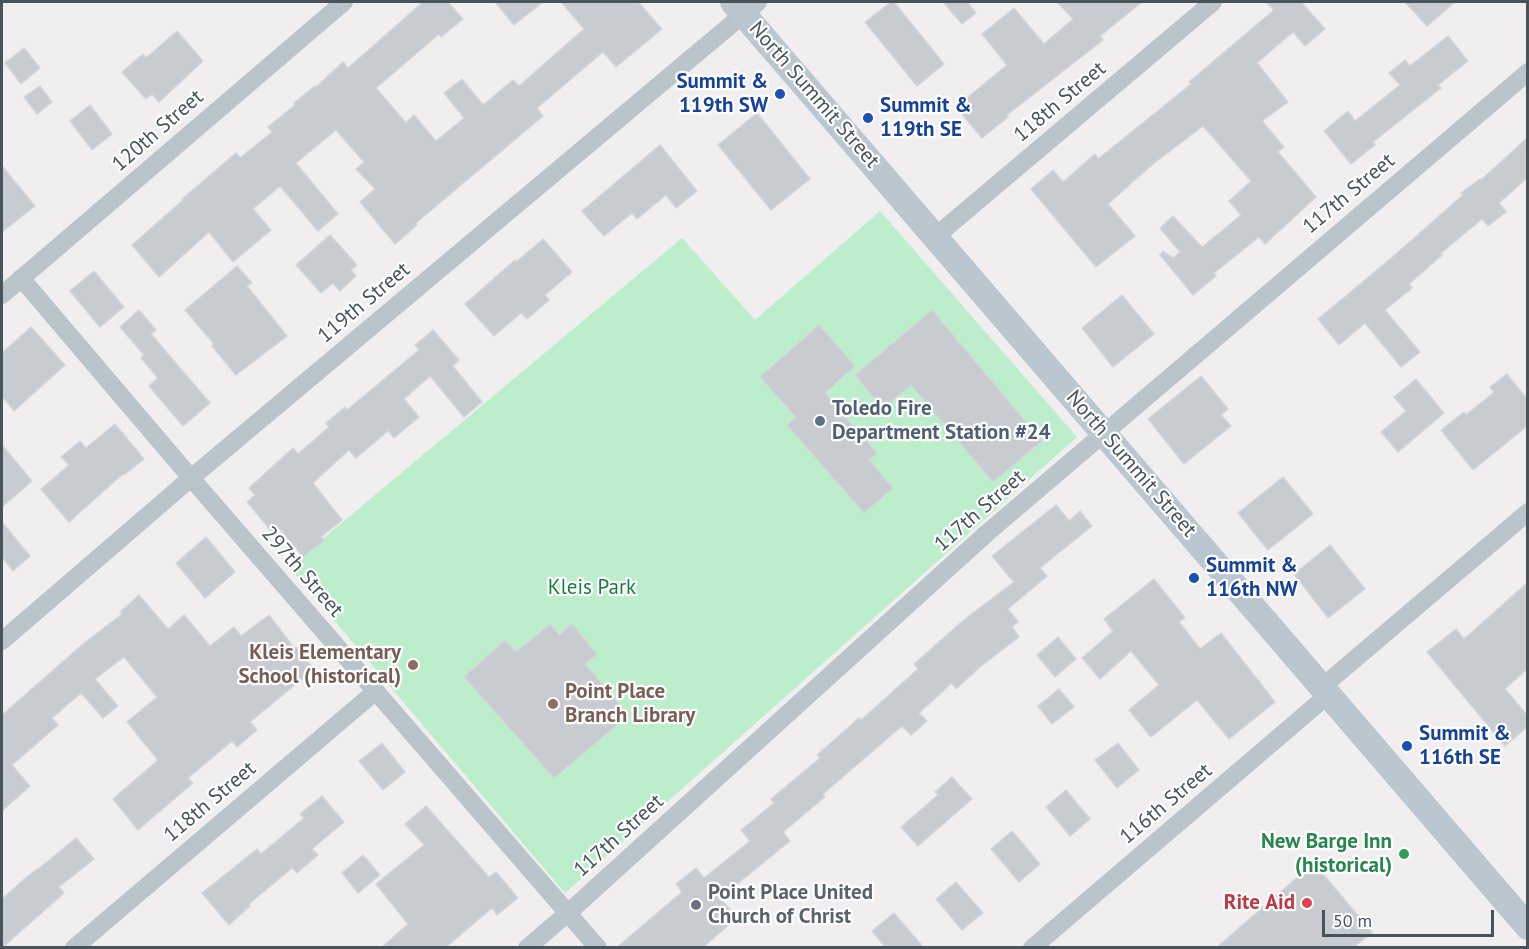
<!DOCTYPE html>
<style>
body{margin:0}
#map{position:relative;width:1529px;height:949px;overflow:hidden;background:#f1eeef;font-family:"PT Sans",sans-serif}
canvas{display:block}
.frame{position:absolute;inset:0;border:3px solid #47545c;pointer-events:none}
.scale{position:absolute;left:1322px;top:910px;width:172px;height:27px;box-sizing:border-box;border:3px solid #47545c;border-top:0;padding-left:8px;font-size:18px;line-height:21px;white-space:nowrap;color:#47545c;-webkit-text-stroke:4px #fff;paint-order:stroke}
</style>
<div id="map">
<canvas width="1529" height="949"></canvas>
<div class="frame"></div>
<div class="scale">50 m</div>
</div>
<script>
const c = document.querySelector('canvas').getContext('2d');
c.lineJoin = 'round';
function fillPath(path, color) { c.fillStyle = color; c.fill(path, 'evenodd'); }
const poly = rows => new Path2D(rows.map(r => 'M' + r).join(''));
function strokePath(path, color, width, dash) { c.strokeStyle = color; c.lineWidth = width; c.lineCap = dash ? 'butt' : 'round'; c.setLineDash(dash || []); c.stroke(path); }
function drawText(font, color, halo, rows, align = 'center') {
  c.font = font + ' "PT Sans",sans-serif'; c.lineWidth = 4.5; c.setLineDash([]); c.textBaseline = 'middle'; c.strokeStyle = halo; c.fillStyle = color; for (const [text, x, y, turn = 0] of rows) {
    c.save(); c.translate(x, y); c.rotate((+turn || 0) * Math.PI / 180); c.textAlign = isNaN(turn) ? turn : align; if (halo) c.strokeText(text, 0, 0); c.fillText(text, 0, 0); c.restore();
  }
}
fillPath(poly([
 [880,211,1077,437,565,893,289,567,682,238,755,320]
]), '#bdeecb');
const building = poly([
 [423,2,448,2,463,19,441,37,439,34,376,88,406,123,414,115,436,141,464,118,444,93,462,79,483,105,513,80,519,86,584,29,561,2,638,2,662,29,616,67,603,52,537,108,543,116,416,223,417,225,395,244,360,202,375,189,356,169,364,162,336,130,296,163,338,214,318,231,280,186,253,209,271,230,233,262,209,232,159,277,132,245,183,200,182,199,236,153,240,158,272,132,268,127,295,105,294,103,315,86,316,87,343,62,348,68,423,2],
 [495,2,543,2,514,25,495,2],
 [891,2,894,2,944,64,917,86,865,22,891,2],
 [943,2,967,2,976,13,962,24,943,2],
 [1057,2,1142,2,1100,36,1103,40,1007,115,1008,117,982,138,956,107,1007,65,982,34,1014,8,1044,44,1073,19,1057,2],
 [1266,2,1301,2,1325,29,1305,46,1293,32,1257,63,1288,102,1262,121,1284,147,1278,152,1316,197,1265,244,1259,237,1214,273,1216,276,1193,295,1160,255,1163,251,1173,258,1180,252,1160,228,1173,216,1202,247,1241,215,1229,201,1251,181,1203,126,1153,164,1108,204,1135,236,1096,267,1031,189,1053,170,1063,182,1095,154,1098,159,1191,84,1189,82,1274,10,1266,2],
 [1405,2,1455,2,1427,26,1405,2],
 [177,31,203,61,159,102,152,94,146,99,122,72,143,54,146,58,177,31],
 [1448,36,1468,61,1438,85,1441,88,1373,142,1375,145,1351,164,1324,131,1348,111,1355,121,1400,85,1389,73,1405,60,1410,66,1448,36],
 [24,48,40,68,21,84,5,63,24,48],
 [40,86,52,102,37,114,24,97,40,86],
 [90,105,112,134,92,150,70,121,90,105],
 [757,113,810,179,771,210,718,145,757,113],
 [1527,138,1527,178,1499,203,1506,212,1488,226,1482,219,1440,254,1442,255,1409,284,1412,288,1385,310,1420,352,1401,367,1365,323,1339,345,1318,319,1389,260,1463,195,1461,193,1480,179,1481,180,1527,138],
 [660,145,697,191,676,208,666,195,637,219,632,213,604,236,582,211,660,145],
 [2,166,35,206,2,232,2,166],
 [330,235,357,265,351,270,356,276,340,291,333,283,321,293,296,265,330,235],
 [543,239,572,272,545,295,549,300,527,319,521,313,494,336,465,304,515,260,516,262,543,239],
 [237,266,252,283,247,286,287,336,236,375,212,346,214,344,185,310,237,266],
 [94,271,124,307,100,327,70,291,94,271],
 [1122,295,1154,334,1113,367,1082,328,1122,295],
 [139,310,156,330,151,334,210,403,183,426,149,386,158,378,141,358,144,355,120,327,139,310],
 [932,310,1042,441,993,482,911,385,883,409,855,375,932,310],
 [819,325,855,366,825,393,877,453,869,460,893,488,864,513,787,425,796,417,760,377,819,325],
 [31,327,65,365,14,411,2,396,2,353,31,327],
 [433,330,459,360,453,366,482,402,464,417,430,376,404,399,419,417,394,438,388,431,356,458,349,450,313,483,342,520,321,537,324,540,303,557,279,528,273,533,247,502,255,495,249,488,293,448,298,454,329,427,326,423,345,407,347,410,419,350,415,345,433,330],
 [1507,374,1527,399,1527,426,1473,470,1441,430,1464,412,1466,415,1494,392,1490,387,1507,374],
 [1201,376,1228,409,1221,415,1231,426,1184,464,1148,419,1201,376],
 [1416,379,1444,413,1398,452,1381,432,1406,411,1394,397,1416,379],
 [115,424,144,459,124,475,123,474,69,522,41,489,69,465,61,457,80,441,86,448,115,424],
 [2,445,32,481,2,507,2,445],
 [1283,477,1313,514,1268,550,1238,513,1283,477],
 [1056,505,1069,521,1080,511,1092,526,1040,568,1047,576,1008,609,1018,622,1012,627,1019,637,980,667,956,689,952,683,919,713,927,721,911,735,902,726,823,794,825,797,783,832,790,841,720,898,737,918,702,948,616,948,682,892,676,884,696,868,704,878,750,841,741,830,774,803,771,799,820,758,817,755,859,718,861,720,918,669,914,664,965,619,1014,582,992,556,1056,505],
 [2,522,30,556,13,571,2,557,2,522],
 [206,537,235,572,205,598,176,563,206,537],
 [1330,545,1365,589,1328,618,1294,574,1330,545],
 [1154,579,1185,618,1179,622,1200,649,1221,633,1275,702,1229,739,1197,700,1151,737,1129,710,1159,685,1131,651,1100,679,1082,658,1113,631,1104,619,1154,579],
 [1527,583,1527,669,1505,689,1527,715,1527,727,1505,746,1427,652,1456,629,1464,639,1527,583],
 [139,595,168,629,184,615,210,646,234,627,241,636,269,615,294,648,296,647,314,669,250,722,257,730,237,747,232,741,188,778,193,783,138,830,113,799,158,760,127,722,157,697,124,657,95,679,118,706,103,718,81,693,52,718,58,725,12,765,30,786,2,811,2,715,83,644,122,614,120,612,139,595],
 [550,624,559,635,572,624,597,654,585,664,629,715,554,778,464,677,505,640,516,652,550,624],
 [1058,637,1076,659,1055,677,1037,655,1058,637],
 [1059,689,1074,707,1052,724,1038,706,1059,689],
 [382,743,405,772,383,790,359,761,382,743],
 [1118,743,1139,770,1117,788,1095,760,1118,743],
 [952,777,972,799,918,846,901,827,938,795,935,792,952,777],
 [1066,790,1090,819,1070,836,1046,807,1066,790],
 [322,796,344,822,312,849,318,855,297,873,292,868,249,904,250,906,229,925,202,893,257,849,261,854,304,818,300,814,322,796],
 [426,806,489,877,496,872,518,898,497,915,492,908,445,948,381,948,408,924,376,884,424,845,405,824,426,806],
 [1012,831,1040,864,1019,882,991,849,1012,831],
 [76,838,94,859,59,887,64,893,2,948,2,899,29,875,42,866,76,838],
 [363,855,380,875,358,893,342,873,363,855],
 [1315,870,1323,874,1372,932,1353,948,1216,948,1300,875,1315,870],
 [956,882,983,913,962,930,936,899,956,882],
 [894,913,924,948,886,948,872,931,894,913]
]);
fillPath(building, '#c8ccd1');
strokePath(building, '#d3d5da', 1.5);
strokePath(poly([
 [936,236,1213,2],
 [21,278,191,478,598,948],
 [2,295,344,2],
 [2,641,191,478,758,2],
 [1322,687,1528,512],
 [74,948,376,691],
 [527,948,569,912,987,533,1528,72],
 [1032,948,1328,695]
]), '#bac5cb', 18);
strokePath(poly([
 [733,2,1528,927]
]), '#bac7d0', 26);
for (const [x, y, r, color] of [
 [780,94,6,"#1a4fb4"],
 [868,118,6,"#1a4fb4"],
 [820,421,6,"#5c6f8a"],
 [1194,578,6,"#1a4fb4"],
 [413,665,6,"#8d6e63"],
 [553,704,6,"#8d6e63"],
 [1407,746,6,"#1a4fb4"],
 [1404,854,6,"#2e9e5b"],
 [1307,903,6,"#e0444e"],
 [696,905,6,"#6b7280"]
]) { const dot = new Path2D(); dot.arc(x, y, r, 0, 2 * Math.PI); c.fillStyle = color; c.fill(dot); strokePath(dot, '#fff', 2); }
drawText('bold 21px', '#164399', '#fff', [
 ["Summit &",768,82,"right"],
 ["119th SW",768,106,"right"],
 ["Summit &",880,106],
 ["119th SE",880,130],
 ["Summit &",1206,566],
 ["116th NW",1206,590],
 ["Summit &",1419,734],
 ["116th SE",1419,758]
], 'left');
drawText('21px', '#47545c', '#fff', [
 ["North Summit Street",814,95,49],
 ["118th Street",1060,102,-40],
 ["120th Street",158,131,-41],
 ["117th Street",1349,194,-40],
 ["119th Street",364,303,-40],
 ["North Summit Street",1131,464,49],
 ["117th Street",980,511,-41],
 ["297th Street",302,572,49],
 ["118th Street",210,802,-40],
 ["116th Street",1166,804,-40],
 ["117th Street",619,836,-42]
]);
drawText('bold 21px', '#4e5e75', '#fff', [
 ["Toledo Fire",832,409],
 ["Department Station #24",832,433]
], 'left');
drawText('21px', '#187d41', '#fff', [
 ["Kleis Park",592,588]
]);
drawText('bold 21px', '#785e54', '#fff', [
 ["Kleis Elementary",401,653],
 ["School (historical)",401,677],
 ["Point Place",565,692,"left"],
 ["Branch Library",565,716,"left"]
], 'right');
drawText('bold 21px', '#27864d', '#fff', [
 ["New Barge Inn",1392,842],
 ["(historical)",1392,866]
], 'right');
drawText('bold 21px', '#5b616d', '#fff', [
 ["Point Place United",708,893],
 ["Church of Christ",708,917]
], 'left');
drawText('bold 21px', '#be3a42', '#fff', [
 ["Rite Aid",1295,903]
], 'right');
</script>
